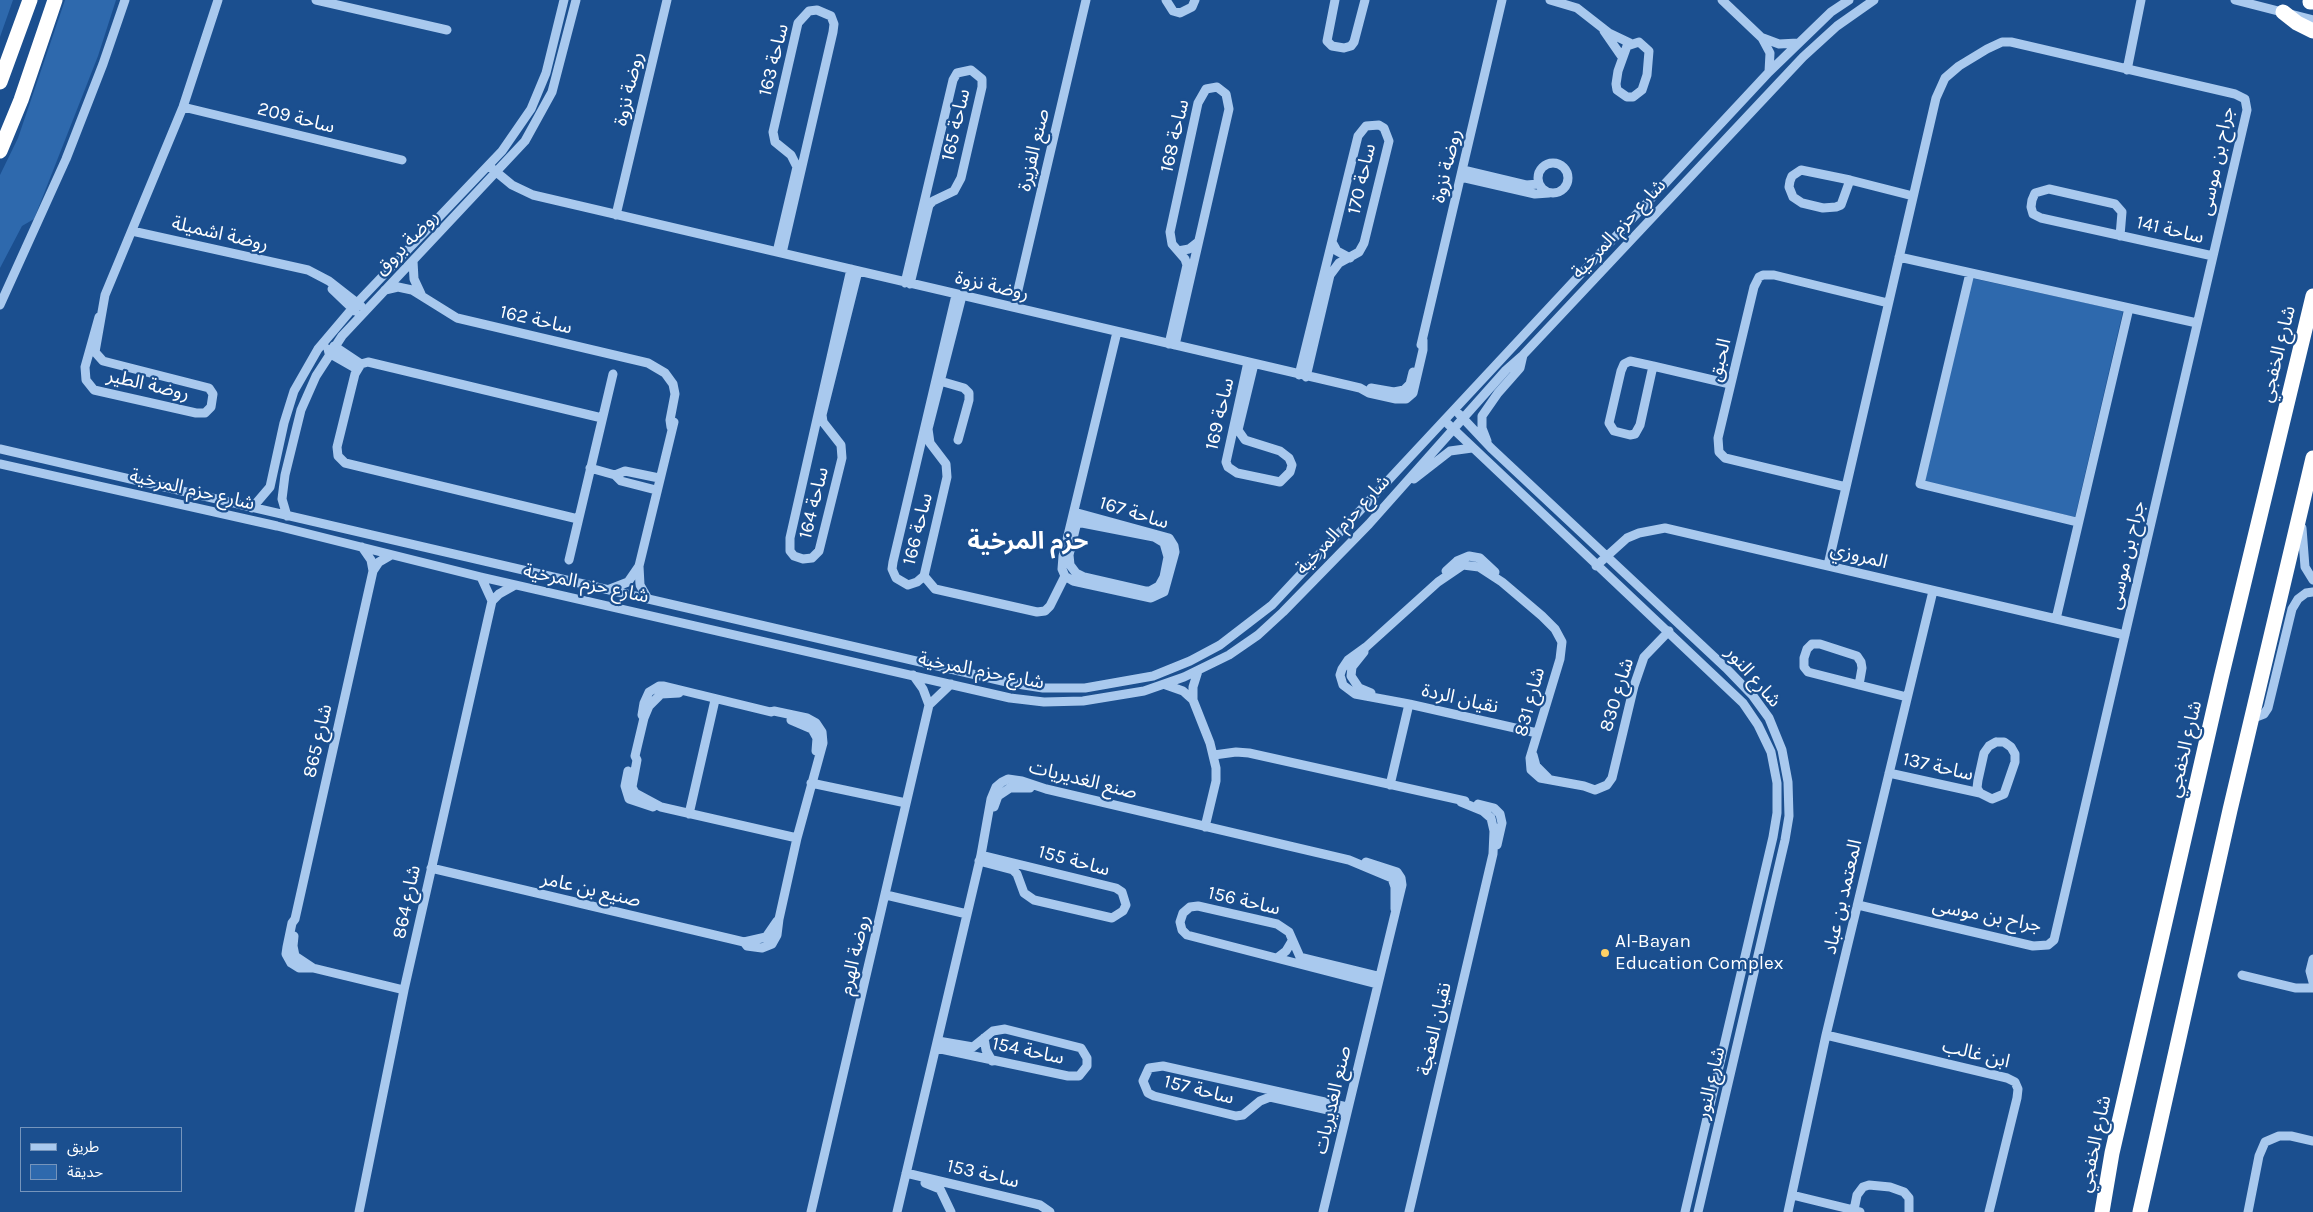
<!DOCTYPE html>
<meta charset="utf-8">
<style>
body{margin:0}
#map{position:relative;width:2313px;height:1212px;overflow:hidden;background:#1b4f8f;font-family:Karla,"Noto Sans Arabic",sans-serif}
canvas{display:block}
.legend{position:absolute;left:20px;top:1127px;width:162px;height:65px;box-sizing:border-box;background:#1b4f8f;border:1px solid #7695bc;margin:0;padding:6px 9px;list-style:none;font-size:15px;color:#fff}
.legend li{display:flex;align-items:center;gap:10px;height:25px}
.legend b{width:25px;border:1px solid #7695bc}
</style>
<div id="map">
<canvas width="2313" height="1212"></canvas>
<ul class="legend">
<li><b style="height:6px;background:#a9c9ee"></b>طريق</li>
<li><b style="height:14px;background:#2e69ad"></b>حديقة</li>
</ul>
</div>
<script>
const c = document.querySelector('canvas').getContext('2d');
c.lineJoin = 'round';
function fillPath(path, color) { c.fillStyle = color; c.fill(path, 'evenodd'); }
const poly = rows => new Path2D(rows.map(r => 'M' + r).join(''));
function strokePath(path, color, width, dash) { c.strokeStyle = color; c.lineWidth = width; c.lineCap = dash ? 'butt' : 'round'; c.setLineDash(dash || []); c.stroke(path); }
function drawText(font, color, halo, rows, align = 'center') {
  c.font = font + ' Karla,"Noto Sans Arabic",sans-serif'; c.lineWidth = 4.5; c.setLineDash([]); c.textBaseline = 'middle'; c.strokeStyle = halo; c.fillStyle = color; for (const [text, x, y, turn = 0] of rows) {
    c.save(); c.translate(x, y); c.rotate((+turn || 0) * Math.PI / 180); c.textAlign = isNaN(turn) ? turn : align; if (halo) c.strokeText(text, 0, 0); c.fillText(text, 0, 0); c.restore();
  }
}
fillPath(poly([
 [0,0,13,0,0,37],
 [65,0,116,0,98,56,34,219,22,226,0,268,0,175,18,138],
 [1971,278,2123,311,2075,517,1923,481]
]), '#2e69ad');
strokePath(poly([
 [316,0,447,30],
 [1166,0,1173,11,1180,13,1192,7,1195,0],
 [1335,0,1327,41,1332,46,1344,48,1351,46,1354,42,1365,0],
 [1550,0,1577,8,1609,33,1630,43],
 [1722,0,1762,38,1770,53,1769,72],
 [2235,0,2313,20],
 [1604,31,1622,57],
 [1763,38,1779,44,1798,43],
 [1639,42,1649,51,1647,75,1642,90,1633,97,1627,97,1617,90,1616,84,1618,71,1627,46,1639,42],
 [2127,70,2141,0],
 [183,107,402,160],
 '1538 178a15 15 0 1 1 30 0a15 15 0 1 1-30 0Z',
 [489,166,512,185,533,195,1360,388,1369,393,1396,399,1406,399,1413,393,1423,350,1423,340],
 [1463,170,1526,185,1539,184],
 [1801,170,1850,180,1841,205,1836,207,1823,208,1802,203,1793,197,1789,187,1790,181,1792,176,1801,170],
 [1461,177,1535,194,1549,193],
 [1850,180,1913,196],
 [616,215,667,0],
 [132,231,308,270,329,281,361,306],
 [2120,236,2122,212,2115,204,2049,189,2035,193,2032,200,2031,207,2033,214,2041,218,2213,256],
 [1332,242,1337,251,1350,258],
 [1178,251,1189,249,1198,242],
 [777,252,797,167,791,155,775,142,773,132,798,23,809,11,817,10,831,16,834,24,833,32,782,253],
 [1899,257,2197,323],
 [413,261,414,279,421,294],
 [851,269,790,538,790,551,794,556,803,559,812,558,819,551,842,458,841,445,823,422,822,415,858,271],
 [1970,273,1920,484,2077,522],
 [905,283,953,80,957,73,971,70,982,79,982,87,961,178,954,191,933,201,929,205,910,284],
 [332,289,355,311],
 [385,290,398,287,412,290,457,318,648,363,665,373,673,384,675,394,670,420,671,427],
 [956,295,893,562,892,569,896,578,908,585,917,582,924,576,947,477,946,464,930,443,928,429,962,296],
 [0,305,66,159,103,64,125,0],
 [1014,307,1086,0],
 [99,317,85,367,86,380,94,390,196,413,205,413,211,407,213,394,209,388,103,361,95,352,105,295,183,107,218,0],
 [1169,344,1187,265,1185,259,1172,244,1170,232,1198,103,1206,89,1217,87,1226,94,1229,109,1175,345],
 [1421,345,1502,0],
 [334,346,361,364],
 [328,349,329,353,357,369],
 [1630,361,1653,366,1640,425,1635,434,1630,435,1614,431,1609,423,1621,371,1624,364,1630,361],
 [1248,362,1226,462,1228,467,1237,473,1280,482,1290,472,1292,465,1289,458,1280,451,1245,440,1238,430,1254,364],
 [1653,366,1730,384],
 [1299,375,1358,136,1366,126,1379,125,1384,128,1389,141,1364,243,1359,252,1339,263,1330,275,1306,377],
 [940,381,964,388,969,393,969,400,958,440],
 [1371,388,1394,392,1404,390,1410,384,1413,372],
 [1459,414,1491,448,1726,668,1753,696,1769,718,1782,750,1788,782,1789,816,1785,840,1698,1212],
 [1448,424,1743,703,1758,725,1771,752,1777,783,1777,813,1773,837,1685,1212],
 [1487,441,1482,428,1482,416,1498,393,1520,368,1523,355],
 [0,449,1011,683,1043,688,1085,688,1153,676,1190,661,1220,645,1272,605,1769,72,1831,12,1849,0],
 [0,464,277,526,481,577,1010,698,1044,702,1083,701,1144,691,1184,677,1229,655,1258,635,1283,612,1369,524,1506,370,1523,355,1803,57,1837,26,1874,0],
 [590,468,615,475,621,481,656,490],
 [615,475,625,471,659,478],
 [1414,479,1450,451,1472,448],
 [1846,487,1725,458,1719,452,1718,438,1754,287,1759,277,1763,275,1774,275,1888,303],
 [252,508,270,487,284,423,294,391,318,349,357,303,502,151,531,109,546,73,564,0],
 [1074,512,1169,538,1174,546,1175,552,1164,592,1151,598,1073,581,1065,576,1062,569,1063,556,1117,332],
 [287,516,282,499,285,475,301,410,316,376,342,336,525,141,552,92,576,0],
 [578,519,345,463,338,456,337,447,355,374,361,364,368,362,602,418],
 [1077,522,1154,537,1164,543,1168,557,1164,577,1159,586,1150,591,1145,591,1084,577,1076,573,1070,565,1069,555,1077,522],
 [2302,528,2305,567,2313,580],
 [362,547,371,560,373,571],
 [569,560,613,374],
 [1828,565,1936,98,1945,78,1959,66,1987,49,2002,42,2011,42,2235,94,2245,99,2247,110,2054,940,2048,945,2033,946,1858,905],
 [639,566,640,585,648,599],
 [1596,566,1627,538,1639,533,1665,528,2125,635],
 [1446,571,1457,561,1469,556,1480,558,1495,572],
 [924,576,935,589,1037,612,1045,611,1050,606,1065,576],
 [481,577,492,601],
 [610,589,628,582,639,566,674,422],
 [2056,619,2129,308],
 [1812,644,1820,644,1857,656,1861,662,1862,668,1859,685,1808,672,1804,667,1804,658,1807,649,1812,644],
 [1364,652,1352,667,1351,676,1359,688,1371,693],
 [1198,671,1193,687,1193,700,1210,743,1216,768,1216,781,1205,827],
 [1166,685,1183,691,1193,700],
 [1859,685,1907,697],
 [679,693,661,694,649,706,644,718,635,756,637,760,632,787,635,793,661,807,797,838],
 [929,705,951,684],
 [644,718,642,715,644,703,649,692,659,686,664,686,771,712,774,711,807,718,816,723,822,732,823,743,797,838,779,919,777,935,772,944,762,948,747,946,744,942],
 [2251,719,2264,714,2268,708,2292,609,2298,599,2306,593,2313,592],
 [791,720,812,729,817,738,816,751],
 [1537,733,1409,704,1355,694,1343,685,1340,675,1342,669,1348,660,1366,647,1438,582,1463,565,1479,567,1502,582,1542,616,1555,629,1562,642,1560,659,1530,758,1531,770,1540,778,1584,786,1595,790,1607,785,1612,778,1634,686,1644,657,1669,631],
 [1996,742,2004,742,2011,747,2015,754,2015,762,2004,794,1992,799,1980,793,1977,788,1978,780,1984,753,1989,746,1996,742],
 [1214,755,1236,752,1249,753,1465,801],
 [1533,755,1536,766,1548,778],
 [628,771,625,786,629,799,653,807],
 [1889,773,1980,793],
 [811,783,906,803],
 [1390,785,1409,704],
 [1478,804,1494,808,1500,814,1502,823,1497,845],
 [994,807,998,796,1010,788,1030,788],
 [689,814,715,700],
 [979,861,1013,870,1017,874,1024,893,1034,900,1112,918,1123,911,1126,905,1122,892,1116,888,981,855],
 [431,868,744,942,766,937,777,921],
 [886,895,967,914],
 [294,936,293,946,295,956,313,968,404,990],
 [1277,958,1286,951,1292,941],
 [2313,959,2310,971,2313,982],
 [313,968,299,968,291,963,286,954,287,947,292,923,295,919,373,571,379,562,391,555],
 [2242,975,2296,988,2313,988],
 [1377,984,1187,935,1182,930,1180,922,1183,913,1190,907,1198,906,1277,924,1289,932,1300,957,1378,976],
 [1826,1035,2007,1078,2015,1082,2018,1089,2017,1098,1989,1212],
 [984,1038,986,1050,992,1061],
 [936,1048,1068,1076,1079,1076,1087,1066,1087,1058,1081,1048,1005,1029,993,1031,973,1047,938,1041],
 [1346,1114,1270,1097,1260,1101,1243,1115,1236,1116,1154,1096,1148,1093,1143,1081,1149,1068,1163,1066,1347,1107],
 [906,1173,1040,1205,1050,1212],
 [925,1183,940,1189,951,1212],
 [1792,1195,1854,1210],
 [359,1212,404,990,492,601,499,594,515,585],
 [811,1212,929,705,923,689,913,675],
 [897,1212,981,855,991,799,996,787,1002,782,1008,779,1022,781,1046,789,1349,860,1392,878,1395,887,1395,909],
 [1323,1212,1402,885,1401,878,1397,872,1366,862],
 [1409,1212,1493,854,1494,831,1491,818,1483,811,1461,802],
 [1788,1212,1826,1035,1933,591],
 [1860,1212,1854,1210,1857,1195,1863,1187,1869,1185,1890,1187,1904,1192,1909,1198,1909,1212],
 [2248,1212,2259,1156,2265,1142,2279,1136,2291,1136,2313,1141]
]), '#a9c9ee', 9);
strokePath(poly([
 [2310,2,2313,2],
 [2283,12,2297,23,2313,31],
 [0,82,30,0],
 [0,151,21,100,55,0],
 [2102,1212,2112,1153,2221,678,2313,296],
 [2140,1212,2230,810,2313,458]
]), '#fff', 15);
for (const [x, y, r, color] of [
 [1605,953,5,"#ffd166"]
]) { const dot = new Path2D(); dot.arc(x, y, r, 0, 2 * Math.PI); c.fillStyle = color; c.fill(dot); strokePath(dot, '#1b4f8f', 2); }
drawText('19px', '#fff', '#1b4f8f', [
 ["ساحة 163",774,60,-76],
 ["روضة نزوة",629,89,-77],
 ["ساحة 209",296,118,14],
 ["ساحة 165",956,125,-77],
 ["ساحة 168",1175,136,-77],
 ["صنع الفزيرة",1034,150,-77],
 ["جراح بن موسى",2217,161,-78],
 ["روضة نزوة",1447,166,-77],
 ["ساحة 170",1362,179,-77],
 ["شارع حزم المرخية",1619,229,-47],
 ["ساحة 141",2170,230,13],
 ["روضة اشميلة",220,234,13],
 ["روضة بروق",407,243,-46],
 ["روضة نزوة",992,286,13],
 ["ساحة 162",536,320,13],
 ["شارع الخفجي",2278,354,-76],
 ["الحبق",1720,360,-76],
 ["روضة الطير",148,385,13],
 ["ساحة 169",1220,414,-77],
 ["شارع حزم المرخية",192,490,13],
 ["ساحة 164",814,503,-76],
 ["ساحة 167",1134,513,17],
 ["شارع حزم المرخية",1343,525,-47],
 ["ساحة 166",918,529,-76],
 ["جراح بن موسى",2127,555,-77],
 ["المروزي",1859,556,14],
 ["شارع حزم المرخية",586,584,12],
 ["شارع حزم المرخية",981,671,11],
 ["شارع النور",1753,677,49],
 ["شارع 830",1617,695,-73],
 ["نقيان الردة",1460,699,13],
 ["شارع 831",1530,702,-75],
 ["شارع 865",318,741,-77],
 ["شارع الخفجي",2185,749,-77],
 ["ساحة 137",1938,767,13],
 ["صنع الغديريات",1083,780,14],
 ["ساحة 155",1074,861,15],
 ["صنيع بن عامر",591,890,13],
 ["المعتمد بن عباد",1843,897,-77],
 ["ساحة 156",1244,901,13],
 ["شارع 864",407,902,-78],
 ["جراح بن موسى",1987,916,11],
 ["روضة الهرم",855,955,-77],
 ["نقيان العفجة",1435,1029,-77],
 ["ساحة 154",1028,1051,12],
 ["ابن غالب",1976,1054,14],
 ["شارع النور",1711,1083,-77],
 ["ساحة 157",1199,1090,14],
 ["صنع الغديريات",1333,1100,-77],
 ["شارع الخفجي",2095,1144,-78],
 ["ساحة 153",983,1174,13]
]);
drawText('19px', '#fff', '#1b4f8f', [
 ["Al-Bayan",1615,942],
 ["Education Complex",1615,964]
], 'left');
drawText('bold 24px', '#fff', '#1b4f8f', [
 ["حزم المرخية",1028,542]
]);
</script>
